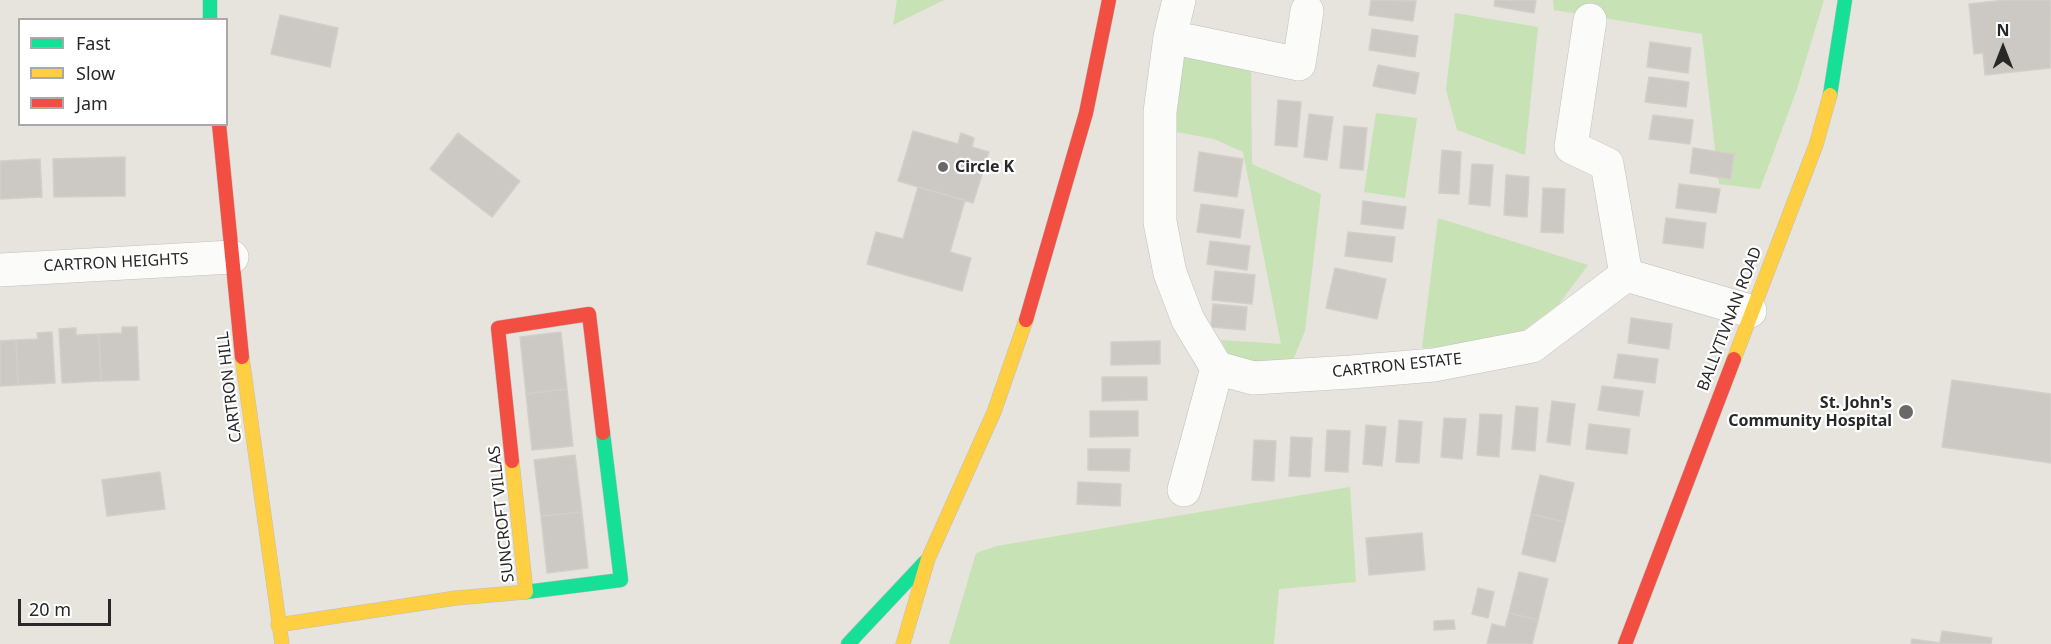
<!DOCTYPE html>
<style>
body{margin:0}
#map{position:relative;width:2051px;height:644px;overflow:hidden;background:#e7e3dd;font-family:"Noto Sans",sans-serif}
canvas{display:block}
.legend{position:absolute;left:18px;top:18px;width:210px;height:108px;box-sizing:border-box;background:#fff;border:2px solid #a9a9a9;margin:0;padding:8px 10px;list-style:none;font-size:18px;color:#282828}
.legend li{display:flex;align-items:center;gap:12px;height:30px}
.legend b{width:30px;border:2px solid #a9a9a9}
.north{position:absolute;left:1973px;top:18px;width:60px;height:60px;-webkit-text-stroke:4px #fff;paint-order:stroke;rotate:0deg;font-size:16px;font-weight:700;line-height:24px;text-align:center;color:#282828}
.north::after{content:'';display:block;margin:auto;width:21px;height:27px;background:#282828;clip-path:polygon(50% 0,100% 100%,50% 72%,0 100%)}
.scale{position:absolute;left:18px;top:599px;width:93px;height:27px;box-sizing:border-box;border:3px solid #282828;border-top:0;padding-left:8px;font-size:18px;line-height:21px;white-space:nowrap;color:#282828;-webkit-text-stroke:4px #fff;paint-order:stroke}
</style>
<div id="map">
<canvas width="2051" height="644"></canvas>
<ul class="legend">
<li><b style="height:8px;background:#16e098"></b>Fast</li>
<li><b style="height:8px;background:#ffcf43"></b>Slow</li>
<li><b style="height:8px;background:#f24e42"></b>Jam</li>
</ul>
<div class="north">N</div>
<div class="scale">20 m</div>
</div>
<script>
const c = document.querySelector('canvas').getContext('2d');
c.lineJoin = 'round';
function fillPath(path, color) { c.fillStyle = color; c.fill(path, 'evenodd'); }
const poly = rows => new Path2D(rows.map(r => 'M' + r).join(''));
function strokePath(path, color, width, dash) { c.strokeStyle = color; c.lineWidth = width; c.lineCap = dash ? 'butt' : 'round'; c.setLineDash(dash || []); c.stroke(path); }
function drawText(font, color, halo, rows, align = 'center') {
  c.font = font + ' "Noto Sans",sans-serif'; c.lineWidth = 4.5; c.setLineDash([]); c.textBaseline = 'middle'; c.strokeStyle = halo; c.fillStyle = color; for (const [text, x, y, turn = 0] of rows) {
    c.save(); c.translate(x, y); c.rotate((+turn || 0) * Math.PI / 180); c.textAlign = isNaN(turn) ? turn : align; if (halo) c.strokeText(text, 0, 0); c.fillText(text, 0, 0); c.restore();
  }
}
fillPath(poly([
 [897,0,944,0,893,25],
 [1553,0,1824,0,1797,89,1760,189,1719,184,1702,34,1554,10],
 [1455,13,1538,27,1525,155,1457,130,1446,90],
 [1186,54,1251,68,1252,164,1321,194,1305,331,1290,367,1239,362,1227,352,1221,340,1281,344,1243,152,1214,139,1176,132,1178,67],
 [1376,113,1417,118,1405,198,1364,192],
 [1438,218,1588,265,1559,304,1520,333,1458,346,1422,348],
 [1350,487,1356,582,1279,589,1274,644,949,644,976,553,997,546]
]), '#c7e2b5');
const building = poly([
 [1371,0,1416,1,1413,21,1369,15,1371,0],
 [1495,0,1536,0,1534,13,1494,6,1495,0],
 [2006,0,2051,0,2050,68,1985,75,1983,53,1974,54,1969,4,2006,0],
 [280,15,338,28,330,67,271,54,280,15],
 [1372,29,1418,36,1415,57,1369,50,1372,29],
 [1650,42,1691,48,1688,73,1647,67,1650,42],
 [1378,65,1419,73,1415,94,1373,86,1378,65],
 [1649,77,1689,82,1686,107,1645,102,1649,77],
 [1278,100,1301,102,1297,147,1275,145,1278,100],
 [1309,114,1333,117,1327,160,1304,157,1309,114],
 [1653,115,1693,120,1690,144,1649,139,1653,115],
 [1344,126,1367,128,1363,170,1340,168,1344,126],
 [913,131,958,144,961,133,974,138,972,147,989,152,973,203,898,181,913,131],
 [458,133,520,181,492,217,430,169,458,133],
 [1693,148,1734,154,1731,179,1690,173,1693,148],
 [1442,150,1461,152,1459,194,1439,193,1442,150],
 [1199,152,1243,159,1237,197,1194,191,1199,152],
 [125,157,125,196,54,197,53,159,125,157],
 [40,159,42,197,0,199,0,161,40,159],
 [1472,164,1493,165,1490,206,1469,204,1472,164],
 [1506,175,1529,177,1527,217,1504,215,1506,175],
 [1679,184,1720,189,1716,213,1676,208,1679,184],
 [918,187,965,200,950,252,971,258,962,291,867,264,876,232,903,239,918,187],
 [1543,188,1565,189,1563,233,1541,232,1543,188],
 [1363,201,1406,207,1403,229,1361,224,1363,201],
 [1201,204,1244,210,1240,238,1197,232,1201,204],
 [1666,218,1706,223,1703,248,1663,243,1666,218],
 [1348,232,1395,237,1392,262,1345,256,1348,232],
 [1210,241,1250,246,1247,270,1207,264,1210,241],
 [1335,268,1386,279,1377,319,1326,308,1335,268],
 [1215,271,1255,275,1252,304,1212,300,1215,271],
 [1213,304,1247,307,1245,330,1211,327,1213,304],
 [1631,318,1672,324,1669,349,1628,343,1631,318],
 [122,327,137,327,139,380,101,381,99,334,122,333,122,327],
 [76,328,76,335,99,334,101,381,62,383,59,329,76,328],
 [52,332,55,383,18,385,16,340,38,339,37,333,52,332],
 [561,332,567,389,526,394,520,337,561,332],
 [16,340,18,385,0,386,0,341,16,340],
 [1160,341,1160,364,1111,365,1111,342,1160,341],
 [1618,354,1658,359,1655,383,1614,378,1618,354],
 [1102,377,1147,377,1147,400,1102,401,1102,377],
 [1952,380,2051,394,2051,463,1942,447,1952,380],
 [1602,386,1643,391,1639,416,1598,410,1602,386],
 [567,389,573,446,532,450,526,394,567,389],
 [1552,401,1575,404,1570,445,1547,442,1552,401],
 [1516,406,1538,408,1535,451,1512,449,1516,406],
 [1090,411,1138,411,1138,436,1090,437,1090,411],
 [1480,414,1502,415,1499,457,1477,455,1480,414],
 [1444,418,1466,419,1462,459,1441,457,1444,418],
 [1399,420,1422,422,1419,463,1396,462,1399,420],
 [1589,424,1630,429,1627,454,1586,449,1589,424],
 [1366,425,1386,427,1382,466,1363,464,1366,425],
 [1327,430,1350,431,1348,472,1325,471,1327,430],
 [1291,437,1312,438,1310,477,1289,476,1291,437],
 [1254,440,1276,441,1274,481,1252,480,1254,440],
 [1088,449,1130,449,1129,471,1088,470,1088,449],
 [575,455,582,512,541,516,534,460,575,455],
 [160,472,165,509,107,516,102,480,160,472],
 [1540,475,1574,483,1565,522,1531,514,1540,475],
 [1078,482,1121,484,1120,506,1077,504,1078,482],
 [582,512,588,568,547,573,541,516,582,512],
 [1531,514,1565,522,1555,562,1522,554,1531,514],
 [1422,533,1425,570,1369,575,1366,538,1422,533],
 [1519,572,1548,579,1538,620,1509,613,1519,572],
 [1478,588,1494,592,1488,618,1472,614,1478,588],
 [1509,613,1538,620,1532,644,1487,644,1492,624,1505,627,1509,613],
 [1454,620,1455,629,1434,630,1434,621,1454,620],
 [1942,631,1992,638,1991,644,1911,644,1912,639,1940,643,1942,631]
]);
fillPath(building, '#ccc9c4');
strokePath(building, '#d2cfc9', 1.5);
const street = poly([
 [1179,0,1170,37,1160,112,1160,222,1170,273,1188,320,1217,368,1253,378,1351,372,1434,365,1532,346,1626,275,1750,311],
 [1590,20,1571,147,1607,164,1626,275],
 [1170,37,1299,64,1307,11],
 [0,270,232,257],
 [1184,490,1217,368]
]);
const fast = poly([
 [210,0,210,20],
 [1830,95,1845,0],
 [526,592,621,580,603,433],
 [848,644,925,562]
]);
const slow = poly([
 [242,357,282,644],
 [1734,359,1816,145,1830,95],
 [278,625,456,598,526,592,512,461],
 [903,644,928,559,994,412,1026,320]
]);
const jam = poly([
 [219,124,242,357],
 [1026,320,1086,113,1109,0],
 [512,461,498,328,589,314,603,433],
 [1625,644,1734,359]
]);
strokePath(street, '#c0bfbf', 34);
strokePath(fast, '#c0bfbf', 15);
strokePath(slow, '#c0bfbf', 15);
strokePath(jam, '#c0bfbf', 15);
strokePath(street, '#fbfbfa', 33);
strokePath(fast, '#16e098', 14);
strokePath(slow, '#ffcf43', 14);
strokePath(jam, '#f24e42', 14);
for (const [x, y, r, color] of [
 [943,167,6,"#6b6967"],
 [1906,412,8,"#6b6967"]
]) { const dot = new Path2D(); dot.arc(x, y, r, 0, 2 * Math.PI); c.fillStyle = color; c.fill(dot); strokePath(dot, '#fff', 2); }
drawText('bold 16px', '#282828', '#fff', [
 ["Circle K",955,167],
 ["St. John's",1892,403,"right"],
 ["Community Hospital",1892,421,"right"]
], 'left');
drawText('16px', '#282828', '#fff', [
 ["CARTRON HEIGHTS",116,263,-3],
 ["BALLYTIVNAN ROAD",1730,319,-69],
 ["CARTRON ESTATE",1397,366,-6],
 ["CARTRON HILL",230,387,-97],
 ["SUNCROFT VILLAS",502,514,-96]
]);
</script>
